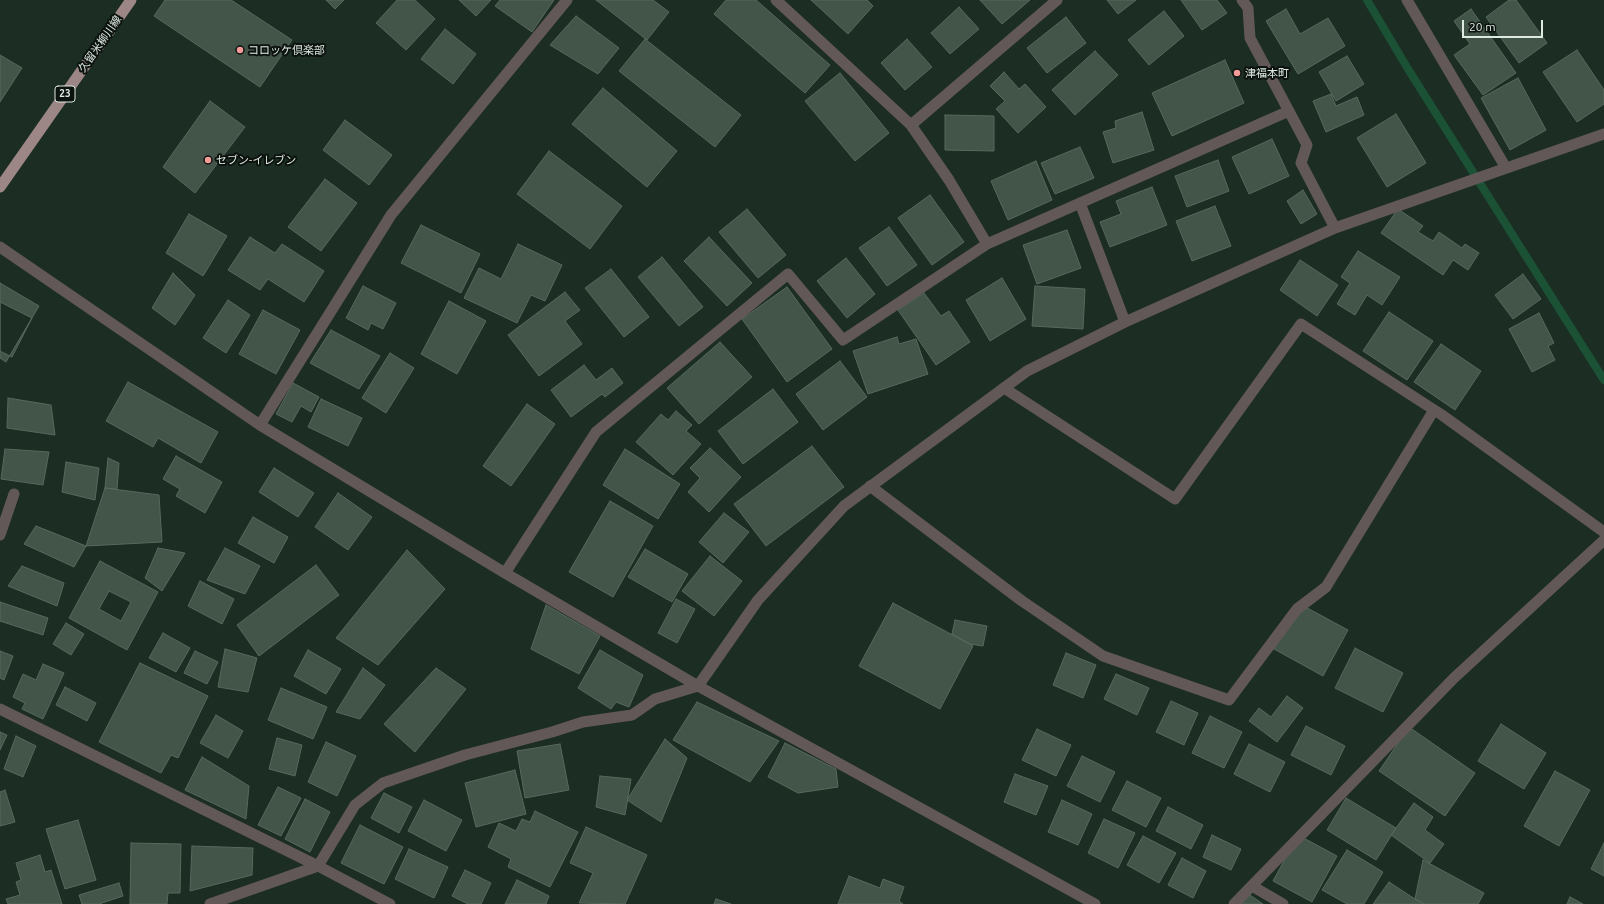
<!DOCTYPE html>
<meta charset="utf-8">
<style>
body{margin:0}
#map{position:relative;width:1604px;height:904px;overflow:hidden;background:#1c2d23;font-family:Ubuntu,sans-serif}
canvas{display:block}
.scale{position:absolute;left:1462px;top:20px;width:81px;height:18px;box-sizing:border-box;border:2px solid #dee9e2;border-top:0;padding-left:5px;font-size:12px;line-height:14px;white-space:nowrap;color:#dee9e2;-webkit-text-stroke:3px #0c130f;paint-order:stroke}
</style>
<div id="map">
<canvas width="1604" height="904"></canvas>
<div class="scale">20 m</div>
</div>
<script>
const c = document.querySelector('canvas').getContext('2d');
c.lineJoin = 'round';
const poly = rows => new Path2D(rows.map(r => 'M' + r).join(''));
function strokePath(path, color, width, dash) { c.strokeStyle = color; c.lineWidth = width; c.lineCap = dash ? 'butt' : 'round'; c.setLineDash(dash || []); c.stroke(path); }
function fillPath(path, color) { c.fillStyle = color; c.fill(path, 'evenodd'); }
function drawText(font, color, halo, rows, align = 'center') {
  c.font = font + ' Ubuntu,"Noto Sans JP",sans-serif'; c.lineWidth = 4; c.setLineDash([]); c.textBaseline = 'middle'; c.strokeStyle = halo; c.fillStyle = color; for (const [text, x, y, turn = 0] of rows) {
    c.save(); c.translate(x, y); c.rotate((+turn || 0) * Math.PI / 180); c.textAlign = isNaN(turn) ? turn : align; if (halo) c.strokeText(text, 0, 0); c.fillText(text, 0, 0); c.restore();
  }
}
strokePath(poly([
 [1367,0,1408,69,1604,380]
]), '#1b5235', 8);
const building = poly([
 [165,0,231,0,292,40,260,87,154,16,165,0],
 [326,0,344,0,335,9,326,0],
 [397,0,415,0,435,19,406,50,376,23,397,0],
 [459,0,491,0,476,16,459,0],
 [500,0,554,0,532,32,495,6,500,0],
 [596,0,653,0,669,12,647,40,596,0],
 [726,0,756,0,830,65,805,93,714,14,726,0],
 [811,0,867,0,873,6,848,34,811,0],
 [980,0,1030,0,1002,24,980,0],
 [1107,0,1136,0,1118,14,1107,0],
 [1181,0,1217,0,1227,13,1202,30,1181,0],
 [1509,0,1516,0,1547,43,1519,63,1486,17,1509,0],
 [959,7,979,29,950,54,931,33,959,7],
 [1286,9,1300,34,1328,18,1345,46,1298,74,1266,21,1286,9],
 [1471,9,1516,73,1483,95,1454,55,1470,44,1454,21,1471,9],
 [1164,11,1184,36,1149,65,1128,40,1164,11],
 [576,16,619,48,598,74,550,45,576,16],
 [1066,17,1086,43,1047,73,1027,48,1066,17],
 [445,29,476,54,453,84,421,59,445,29],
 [645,39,741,115,715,147,619,71,645,39],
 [907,39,932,67,905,90,881,63,907,39],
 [1577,50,1604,90,1604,104,1577,122,1543,72,1577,50],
 [1095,51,1118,75,1075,115,1052,90,1095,51],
 [0,55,22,68,0,102,0,55],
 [1347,56,1364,84,1336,101,1319,72,1347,56],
 [1225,60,1244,103,1172,136,1152,93,1225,60],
 [1004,72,1019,89,1025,84,1046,107,1018,133,996,109,1005,101,990,86,1004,72],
 [840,73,889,133,855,161,805,101,840,73],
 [1518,78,1546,130,1510,150,1481,98,1518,78],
 [603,88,677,151,647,187,572,124,603,88],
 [1331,94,1336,106,1357,97,1364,115,1326,132,1313,101,1331,94],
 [210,101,245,127,195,193,163,167,210,101],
 [1142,112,1154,150,1113,163,1103,132,1116,128,1115,121,1142,112],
 [1396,114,1426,163,1387,187,1357,138,1396,114],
 [945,115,994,116,994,151,945,150,945,115],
 [345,120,392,155,369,185,323,150,345,120],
 [1272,139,1289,176,1249,194,1232,157,1272,139],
 [1080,147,1094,178,1055,194,1041,163,1080,147],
 [549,151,622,206,590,249,517,194,549,151],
 [1218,160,1229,191,1187,207,1175,176,1218,160],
 [1036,161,1052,200,1008,220,991,181,1036,161],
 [325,179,357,203,321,251,288,227,325,179],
 [1152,187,1167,225,1110,247,1100,222,1121,214,1116,201,1152,187],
 [1303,190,1317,214,1301,224,1287,201,1303,190],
 [930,195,964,242,932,265,898,218,930,195],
 [1215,206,1231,246,1192,261,1176,221,1215,206],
 [747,209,786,255,758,278,719,232,747,209],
 [1398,209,1423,226,1418,232,1433,241,1439,232,1462,248,1465,244,1479,253,1468,270,1453,260,1443,275,1381,233,1398,209],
 [189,214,227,236,203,276,166,253,189,214],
 [421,225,480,254,461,293,401,263,421,225],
 [889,227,917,265,887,286,859,248,889,227],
 [1067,230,1081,268,1037,284,1023,245,1067,230],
 [250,237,275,253,282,244,324,271,304,302,268,279,260,290,228,270,250,237],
 [709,237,752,283,727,306,684,261,709,237],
 [518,244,562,265,545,301,531,295,517,323,464,298,479,268,501,279,518,244],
 [1358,251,1400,277,1382,305,1367,295,1355,315,1337,304,1350,283,1341,277,1358,251],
 [662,257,703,307,679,326,638,277,662,257],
 [846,258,875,294,847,318,817,281,846,258],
 [1300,260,1338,285,1317,316,1280,290,1300,260],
 [611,269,649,317,624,337,585,288,611,269],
 [173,273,195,295,175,325,152,308,173,273],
 [1523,274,1541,299,1513,319,1495,295,1523,274],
 [1002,278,1026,319,990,341,966,300,1002,278],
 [0,283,39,306,6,362,0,358,0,283],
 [363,286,396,303,383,329,371,323,368,330,346,318,363,286],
 [1035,286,1085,289,1083,329,1032,326,1035,286],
 [787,287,832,349,787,382,742,319,787,287],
 [565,292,580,310,565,321,582,344,539,376,508,335,565,292],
 [924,293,941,316,949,311,970,342,936,365,898,310,924,293],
 [228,300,250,315,226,353,203,338,228,300],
 [449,301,486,321,457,374,421,354,449,301],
 [0,302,32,318,12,357,0,351,0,302],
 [263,310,300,330,276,374,239,354,263,310],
 [1389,312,1433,341,1407,380,1363,351,1389,312],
 [1539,313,1554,343,1548,346,1555,360,1532,372,1509,329,1539,313],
 [331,330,380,356,359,389,310,363,331,330],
 [897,337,899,344,916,339,928,374,868,394,853,351,897,337],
 [720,342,752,377,699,424,667,388,720,342],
 [1441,344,1481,371,1455,410,1414,382,1441,344],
 [390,353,414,368,386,413,362,398,390,353],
 [840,361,867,397,823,430,796,394,840,361],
 [584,365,596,380,612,368,623,383,605,397,602,394,571,417,551,390,584,365],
 [128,382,218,432,201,463,158,438,153,447,106,421,128,382],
 [293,383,319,397,311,412,301,406,292,422,276,414,293,383],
 [773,389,798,422,743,464,718,431,773,389],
 [8,398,51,405,55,435,7,428,8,398],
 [321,399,362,418,348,446,308,427,321,399],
 [527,404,555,424,511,486,483,466,527,404],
 [676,411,692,425,686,431,701,444,673,475,636,442,661,414,668,420,676,411],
 [812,446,844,487,766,546,734,504,812,446],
 [710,448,741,477,709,512,688,492,700,478,690,468,710,448],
 [5,449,49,452,43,485,1,479,5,449],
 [625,449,680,484,658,519,603,485,625,449],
 [176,456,222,482,205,513,176,496,180,489,163,479,176,456],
 [108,458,119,463,117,489,105,488,108,458],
 [66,462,99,468,95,500,62,492,66,462],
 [274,468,314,493,298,517,259,492,274,468],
 [105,488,159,495,162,542,86,546,105,488],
 [338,493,372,517,348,550,315,527,338,493],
 [610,501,653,526,613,597,569,572,610,501],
 [724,513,749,532,723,563,699,542,724,513],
 [253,517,288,537,274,563,238,543,253,517],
 [36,526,86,546,74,567,24,544,36,526],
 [158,548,185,553,162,591,145,578,158,548],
 [225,548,260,566,245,594,207,580,225,548],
 [645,549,688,574,672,602,628,577,645,549],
 [407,550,445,589,378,665,336,638,407,550],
 [710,556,742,581,714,616,682,591,710,556],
 [100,561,158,592,127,650,69,618,100,561],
 [109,591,131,602,121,621,99,609,109,591],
 [316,565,339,595,259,656,237,625,316,565],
 [22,566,64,583,57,606,8,586,22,566],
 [200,581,234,599,222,624,188,606,200,581],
 [676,599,695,609,677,643,658,633,676,599],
 [0,602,48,618,43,635,0,621,0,602],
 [893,603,973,646,940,709,859,666,893,603],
 [1298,603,1348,630,1323,676,1274,649,1298,603],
 [546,605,600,636,579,674,531,649,546,605],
 [955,620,987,626,983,646,970,644,952,634,955,620],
 [66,623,84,634,71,655,53,644,66,623],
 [163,633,190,648,176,672,149,658,163,633],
 [1355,648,1403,673,1383,712,1335,688,1355,648],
 [225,649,257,658,248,692,218,687,225,649],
 [308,650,341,669,326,694,294,676,308,650],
 [600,650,643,675,629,707,616,702,611,709,578,688,600,650],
 [0,651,13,656,4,680,0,678,0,651],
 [195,651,218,662,207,684,184,673,195,651],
 [1066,653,1096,665,1083,698,1053,685,1066,653],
 [140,663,208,696,178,758,171,755,161,773,99,742,140,663],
 [43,664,64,673,43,719,22,709,25,703,13,697,23,674,36,680,43,664],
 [363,668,385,685,360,719,336,712,363,668],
 [436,668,466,689,415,752,384,724,436,668],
 [1116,674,1149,688,1137,715,1104,699,1116,674],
 [65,687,96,703,87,721,56,705,65,687],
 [281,688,327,707,313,739,268,720,281,688],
 [1287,696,1303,708,1277,742,1249,721,1259,708,1271,717,1287,696],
 [1171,701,1198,713,1184,745,1156,732,1171,701],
 [697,702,779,741,750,782,673,740,697,702],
 [216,715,243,731,228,758,200,743,216,715],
 [1210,716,1242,732,1224,768,1192,753,1210,716],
 [1501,724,1546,753,1524,789,1478,761,1501,724],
 [1306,726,1345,746,1331,775,1291,755,1306,726],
 [1409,727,1475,773,1445,816,1379,771,1409,727],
 [1037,729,1071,745,1056,776,1022,760,1037,729],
 [0,732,7,735,0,750,0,732],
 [16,736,36,746,23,777,4,769,16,736],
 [277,738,302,745,295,776,269,769,277,738],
 [665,739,687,758,661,822,627,800,665,739],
 [326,742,356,756,337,796,308,782,326,742],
 [785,743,836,769,838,787,798,793,768,777,785,743],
 [560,744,569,790,525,798,517,751,560,744],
 [1249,744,1285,762,1270,792,1234,774,1249,744],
 [1082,756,1115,772,1100,802,1067,786,1082,756],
 [202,757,249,786,246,819,185,790,202,757],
 [515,770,526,814,476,827,465,783,515,770],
 [1555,771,1590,790,1559,846,1524,826,1555,771],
 [1015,774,1048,786,1036,815,1004,802,1015,774],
 [600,776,631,779,625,815,596,807,600,776],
 [1127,781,1161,798,1146,827,1112,810,1127,781],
 [278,787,301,798,281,836,258,825,278,787],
 [5,790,15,822,0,826,0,792,5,790],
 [384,793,412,807,399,833,371,818,384,793],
 [1346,798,1396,828,1376,860,1327,830,1346,798],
 [305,799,330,812,310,852,285,839,305,799],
 [424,800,462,820,446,851,408,831,424,800],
 [1062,800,1092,814,1078,845,1048,832,1062,800],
 [1414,803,1433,817,1425,830,1444,844,1430,863,1391,835,1414,803],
 [1168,807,1203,825,1191,849,1156,831,1168,807],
 [535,811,578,832,550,887,508,867,511,859,488,847,499,823,516,831,522,819,530,822,535,811],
 [1104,819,1135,833,1118,868,1088,853,1104,819],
 [78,820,96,880,65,889,46,829,78,820],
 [360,825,403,847,384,884,341,863,360,825],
 [586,827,647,855,625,904,579,903,593,873,570,863,586,827],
 [1212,835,1241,849,1231,870,1203,857,1212,835],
 [1298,835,1337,856,1312,902,1273,881,1298,835],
 [1143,836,1176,853,1159,883,1127,865,1143,836],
 [131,843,181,844,180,893,168,893,167,904,130,904,131,843],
 [1604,843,1604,876,1591,869,1604,843],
 [192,846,253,848,252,875,190,891,192,846],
 [409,849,448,867,434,898,395,879,409,849],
 [1347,850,1383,872,1364,904,1347,904,1322,890,1347,850],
 [40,855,45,872,51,870,62,904,8,904,6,899,20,895,16,882,21,880,16,863,40,855],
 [1182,858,1206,871,1193,898,1168,885,1182,858],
 [1423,860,1484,893,1478,904,1425,904,1415,899,1423,860],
 [465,870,491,883,481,904,468,904,452,896,465,870],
 [849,876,880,888,883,879,904,887,899,901,903,904,838,904,849,876],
 [517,880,549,896,546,904,505,904,517,880],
 [1389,882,1415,899,1424,904,1373,904,1389,882],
 [119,883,123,896,99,904,82,904,79,895,119,883],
 [1247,893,1263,904,1240,904,1247,893],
 [1570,897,1583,904,1567,904,1570,897],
 [716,899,731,904,714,904,716,899]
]);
fillPath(building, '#435549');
strokePath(building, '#57695d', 1);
strokePath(poly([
 [1004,388,1175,499,1301,324,1442,415,1604,532],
 [870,486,1022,601,1103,656,1229,700,1297,609,1326,587,1434,410]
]), '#635858', 11);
strokePath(poly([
 [776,0,911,125,949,180,987,244],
 [1242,0,1248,8,1250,38,1307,145,1301,163,1335,228],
 [1407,0,1506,168],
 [911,125,1057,0],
 [1080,203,1125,322],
 [0,247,260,425,505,573,698,686,1095,904],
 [260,425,391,215,567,0],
 [0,535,14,494],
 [505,573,596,432,788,274,843,340,987,244,1289,111],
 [0,709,318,866,390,904],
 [1252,886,1283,904],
 [210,904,318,866,355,805,383,783,465,755,552,732,583,722,632,715,655,699,698,686,758,600,844,506,1027,371,1125,322,1335,228,1604,134],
 [1234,904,1454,678,1604,540]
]), '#635858', 11);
strokePath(poly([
 [0,187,131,0]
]), '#9c8786', 11);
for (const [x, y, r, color] of [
 [240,50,4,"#f59b99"],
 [1237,73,4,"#f59b99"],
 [208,160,4,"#f59b99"]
]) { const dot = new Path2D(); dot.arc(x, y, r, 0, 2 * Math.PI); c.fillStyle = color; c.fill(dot); strokePath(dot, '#0c130f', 1.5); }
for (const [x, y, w] of [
 [65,94,20]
]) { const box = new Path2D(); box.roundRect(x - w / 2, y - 8, w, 16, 3); c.fillStyle = '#0c130f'; c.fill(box); strokePath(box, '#dee9e2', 1); }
drawText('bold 10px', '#dee9e2', null, [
 ["23",65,94]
]);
drawText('11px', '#dee9e2', '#0c130f', [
 ["久留米柳川線",100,44,-55]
]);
drawText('11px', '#dee9e2', '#0c130f', [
 ["コロッケ倶楽部",248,50],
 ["津福本町",1245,73],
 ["セブン-イレブン",216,160]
], 'left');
</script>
